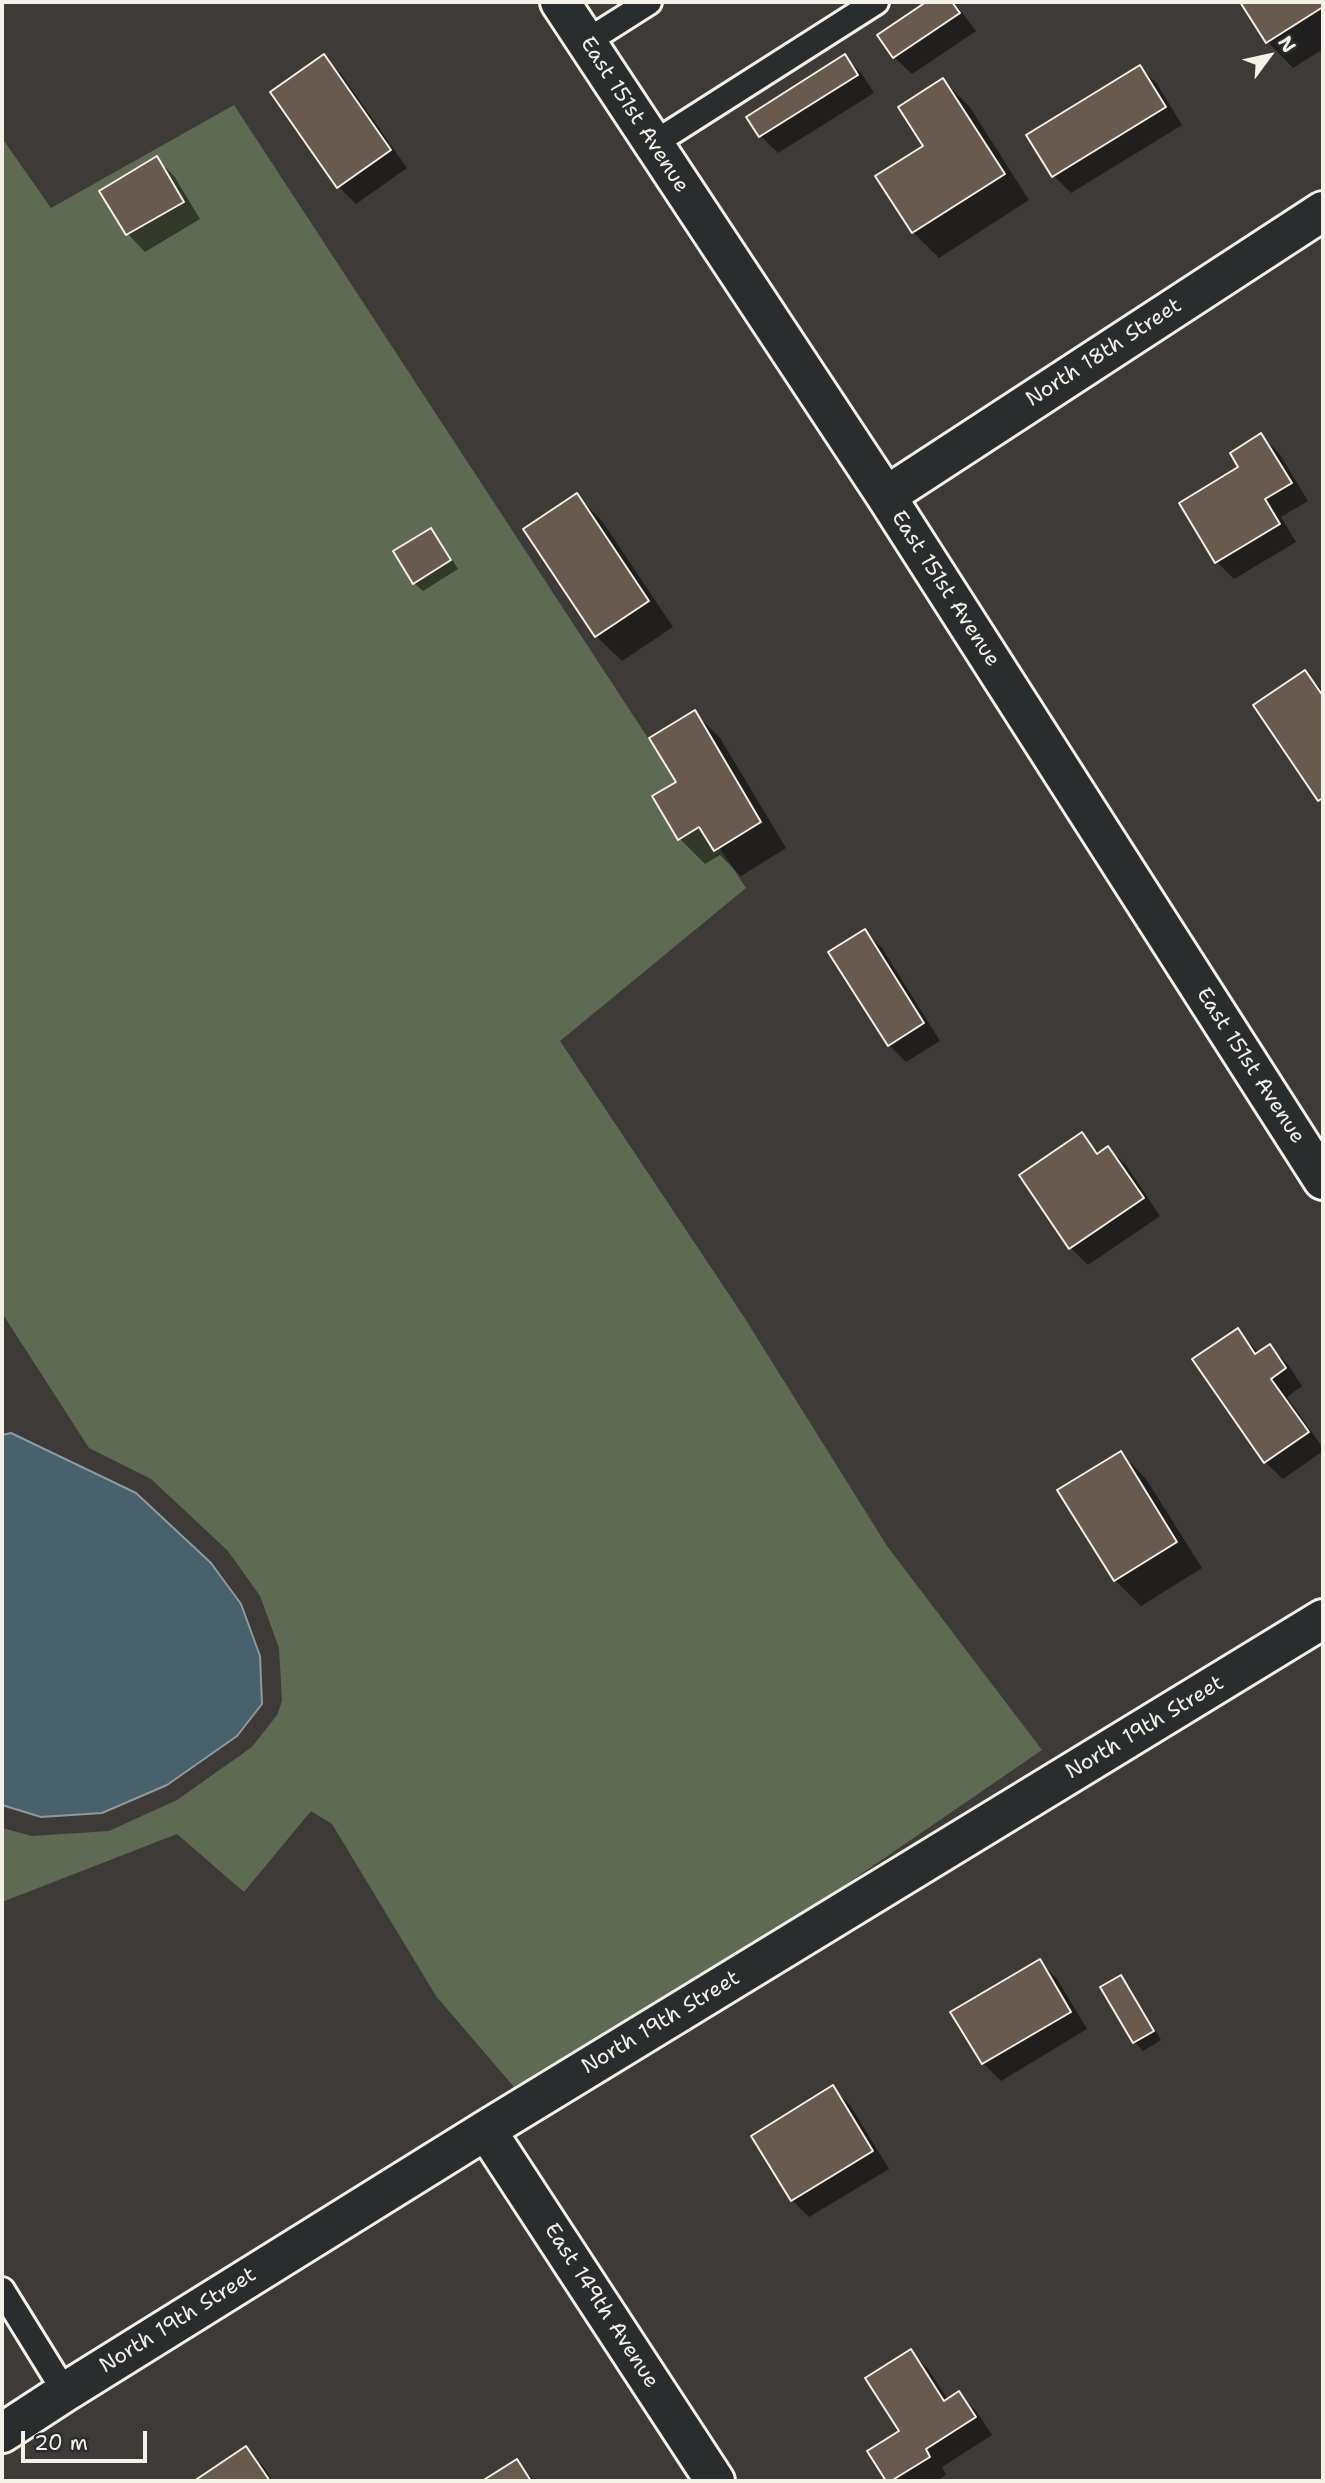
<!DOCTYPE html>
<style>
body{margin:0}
#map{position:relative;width:1325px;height:2483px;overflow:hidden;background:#3d3a38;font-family:"Shantell Sans",sans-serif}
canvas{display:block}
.frame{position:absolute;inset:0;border:4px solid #f4f1e8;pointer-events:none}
.north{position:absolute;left:1234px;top:21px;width:70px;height:70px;-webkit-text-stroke:5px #2a2d2e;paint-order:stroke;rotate:57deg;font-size:19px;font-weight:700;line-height:28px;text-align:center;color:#f4f1e8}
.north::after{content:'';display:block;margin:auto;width:24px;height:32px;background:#f4f1e8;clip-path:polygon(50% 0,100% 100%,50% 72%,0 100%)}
.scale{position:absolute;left:21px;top:2431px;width:126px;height:32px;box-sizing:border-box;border:4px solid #f4f1e8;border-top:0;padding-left:9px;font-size:21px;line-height:24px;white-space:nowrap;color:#f4f1e8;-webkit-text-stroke:5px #2a2d2e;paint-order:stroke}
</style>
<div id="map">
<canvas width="1325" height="2483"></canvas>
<div class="frame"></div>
<div class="north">N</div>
<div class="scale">20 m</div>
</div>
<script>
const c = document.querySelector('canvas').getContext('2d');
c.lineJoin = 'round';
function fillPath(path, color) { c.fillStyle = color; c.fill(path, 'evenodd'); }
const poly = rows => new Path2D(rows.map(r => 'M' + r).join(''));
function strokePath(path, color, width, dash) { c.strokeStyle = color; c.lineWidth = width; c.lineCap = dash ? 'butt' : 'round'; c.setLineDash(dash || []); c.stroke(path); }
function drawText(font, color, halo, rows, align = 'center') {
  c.font = font + ' "Shantell Sans",sans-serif'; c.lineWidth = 7; c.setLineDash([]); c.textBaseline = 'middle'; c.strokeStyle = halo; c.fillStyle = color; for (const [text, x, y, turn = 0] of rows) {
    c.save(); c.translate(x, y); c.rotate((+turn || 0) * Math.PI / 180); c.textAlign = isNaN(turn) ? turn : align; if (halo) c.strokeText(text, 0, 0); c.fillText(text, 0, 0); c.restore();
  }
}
fillPath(poly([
 [234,105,746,888,560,1041,744,1317,887,1546,1042,1750,832,1894,514,2087,436,1996,332,1824,311,1811,244,1892,177,1834,2,1902,2,1828,32,1836,109,1831,177,1800,252,1747,277,1715,282,1701,279,1648,260,1596,228,1551,151,1479,89,1448,2,1313,2,138,51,208]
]), '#5e6b52');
const water = poly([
 [11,1433,136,1493,211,1563,241,1604,260,1656,262,1704,237,1736,167,1785,102,1813,41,1817,2,1805,2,1435,11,1433]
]);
fillPath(water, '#47626c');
strokePath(water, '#8c9b9e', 2);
fillPath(poly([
 [929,2,954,2,976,31,912,74,894,57,880,35],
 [1243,2,1323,2,1323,49,1293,68,1268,42],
 [324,57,341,74,407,168,356,204,339,187,273,92],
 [845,57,862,74,874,93,778,153,761,136,748,117],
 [1140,67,1157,84,1182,125,1071,193,1054,176],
 [943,80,969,106,1029,200,939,258,913,232,925,146],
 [157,159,174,176,200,219,145,252,128,234,102,192],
 [1261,436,1279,453,1308,501,1281,517,1296,542,1234,579,1217,562,1241,468],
 [577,496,602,521,673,627,622,661,596,636],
 [431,530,439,539,458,569,423,591,414,583],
 [1305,672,1323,691,1323,804,1320,800],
 [694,712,720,738,786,848,741,876,720,855,705,864,679,838,678,783],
 [865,931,882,948,940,1041,906,1062,889,1045],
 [1081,1134,1100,1154,1108,1148,1126,1165,1160,1216,1088,1265,1071,1248,1021,1175],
 [1237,1330,1259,1353,1269,1346,1287,1363,1302,1386,1287,1397,1323,1448,1323,1451,1283,1479,1265,1462],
 [1121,1453,1146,1479,1202,1568,1141,1606,1115,1580],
 [1039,1961,1057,1979,1087,2029,1001,2081,983,2063,953,2013],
 [1120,1977,1129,1986,1161,2040,1143,2051,1135,2042,1103,1988],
 [832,2088,850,2105,889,2169,809,2217,792,2200],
 [911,2351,928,2369,948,2400,959,2394,976,2411,992,2435,942,2467,946,2475,936,2481,888,2481,869,2452,901,2432],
 [245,2448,263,2466,273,2481,197,2481],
 [516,2462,535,2481,486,2481]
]), '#0007');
const building = poly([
 [926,2,952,2,960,13,893,58,877,35,926,2],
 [1240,2,1323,2,1323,7,1266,43,1240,2],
 [324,54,391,150,337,188,270,92,324,54],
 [845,54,858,75,759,137,746,117,845,54],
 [1140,65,1166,107,1052,177,1026,135,1140,65],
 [943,78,1005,174,912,233,875,176,923,146,898,107,943,78],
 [157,156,184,202,126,235,99,191,157,156],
 [1261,433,1292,483,1265,499,1280,524,1215,563,1179,503,1238,467,1230,453,1261,433],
 [577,493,649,601,595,637,523,529,577,493],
 [431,528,451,560,413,584,393,551,431,528],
 [1305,670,1323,696,1323,798,1318,801,1253,705,1305,670],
 [695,710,761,822,714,851,699,827,678,840,652,796,676,782,649,738,695,710],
 [865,929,924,1023,888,1046,828,952,865,929],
 [1082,1132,1097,1154,1108,1146,1144,1198,1069,1249,1019,1175,1082,1132],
 [1238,1328,1255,1354,1270,1344,1286,1368,1271,1379,1309,1432,1264,1463,1192,1359,1238,1328],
 [1121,1451,1177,1542,1114,1581,1057,1490,1121,1451],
 [1040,1959,1071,2012,982,2064,950,2012,1040,1959],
 [1121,1975,1154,2031,1133,2043,1100,1987,1121,1975],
 [833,2085,873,2151,791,2201,751,2136,833,2085],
 [911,2349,944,2401,959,2391,976,2417,926,2449,930,2457,891,2481,886,2481,867,2451,899,2431,865,2378,911,2349],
 [246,2446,270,2481,194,2481,246,2446],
 [517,2459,531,2481,482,2481,517,2459]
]);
fillPath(building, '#685a4f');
strokePath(building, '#f4f1e8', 2);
const lane = poly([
 [586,42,649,2],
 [653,144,876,2],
 [2,2290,65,2392]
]);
const street = poly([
 [560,2,886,496,1323,1180],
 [886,496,1323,211],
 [486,2130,715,2481],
 [2,2433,65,2392,486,2130,1323,1619]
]);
strokePath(lane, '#f4f1e8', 30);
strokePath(street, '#f4f1e8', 44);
strokePath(lane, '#2a2d2e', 24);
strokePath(street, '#2a2d2e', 38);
drawText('21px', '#f4f1e8', '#2a2d2e', [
 ["East 151st Avenue",634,115,57],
 ["North 18th Street",1104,353,-33],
 ["East 151st Avenue",945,589,57],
 ["East 151st Avenue",1250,1066,57],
 ["North 19th Street",1145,1728,-31],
 ["North 19th Street",661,2023,-31],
 ["East 149th Avenue",601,2306,57],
 ["North 19th Street",178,2321,-32]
]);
</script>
